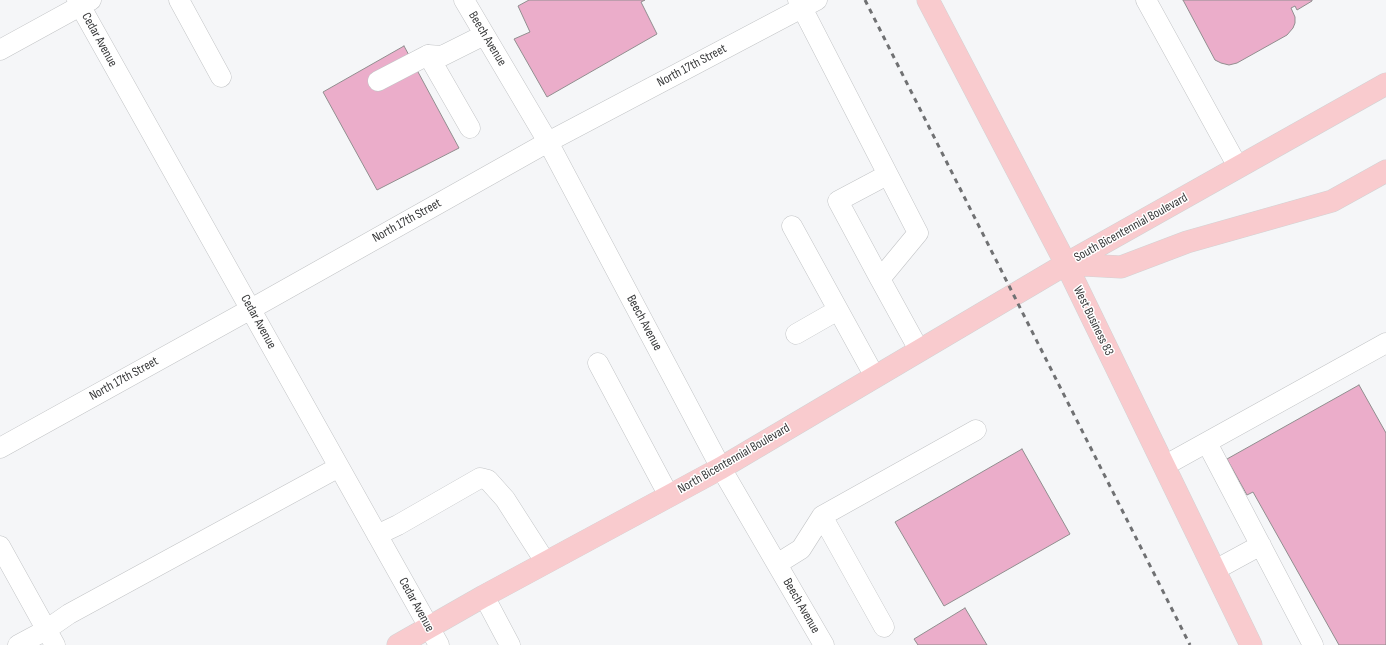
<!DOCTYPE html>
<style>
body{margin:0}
canvas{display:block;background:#f5f6f8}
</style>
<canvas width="1386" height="645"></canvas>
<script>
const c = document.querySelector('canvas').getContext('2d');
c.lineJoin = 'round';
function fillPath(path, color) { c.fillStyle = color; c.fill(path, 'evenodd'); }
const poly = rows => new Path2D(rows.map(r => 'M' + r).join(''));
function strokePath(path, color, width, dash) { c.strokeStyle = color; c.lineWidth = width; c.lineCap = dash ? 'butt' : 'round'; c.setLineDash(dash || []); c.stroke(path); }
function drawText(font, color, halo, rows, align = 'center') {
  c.font = font + ' "Sofia Sans Condensed",sans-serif'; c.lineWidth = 3; c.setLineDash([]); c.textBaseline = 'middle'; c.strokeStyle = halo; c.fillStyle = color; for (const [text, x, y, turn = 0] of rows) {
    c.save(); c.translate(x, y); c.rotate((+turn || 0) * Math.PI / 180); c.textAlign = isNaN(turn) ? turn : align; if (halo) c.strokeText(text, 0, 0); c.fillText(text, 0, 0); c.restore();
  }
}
const building = poly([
 [529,0,645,0,641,2,657,34,547,97,514,39,530,32,518,6,529,0],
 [1183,0,1312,0,1312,1,1297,10,1295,6,1291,8,1295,17,1295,23,1293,28,1287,35,1237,63,1229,65,1221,63,1215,60,1183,0],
 [404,46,459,148,377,190,323,92,404,46],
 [1359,385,1386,433,1386,645,1339,645,1253,492,1247,495,1227,459,1359,385],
 [1022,449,1070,534,944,606,895,522,1022,449],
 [965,608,987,645,918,645,914,639,965,608]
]);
fillPath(building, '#ebadca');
strokePath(building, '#918e8f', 1);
const minor = poly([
 [77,0,439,645],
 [179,0,221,77],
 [464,0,548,142,721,468,824,645],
 [798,0,918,233,880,279,919,350],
 [1146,0,1238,167],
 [0,50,91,0],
 [428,55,470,128],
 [378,81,428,55,442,56,484,35],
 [792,226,875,377],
 [880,279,838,201,887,175],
 [796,334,838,310],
 [598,363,669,496],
 [1207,443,1313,645],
 [0,448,251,309,548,142,817,0],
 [1164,466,1386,343],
 [822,516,884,627],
 [377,535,398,525,480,478,488,480,505,499,546,563],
 [0,546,55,645],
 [777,564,801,549,822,516,976,430],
 [1215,570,1261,545],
 [484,596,510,645],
 [18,645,46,630,69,614,339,467]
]);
const major = poly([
 [928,0,1066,264,1251,645],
 [1066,264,1121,267,1187,242,1332,201,1386,171],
 [398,645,484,596,721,468,1066,264,1386,84]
]);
strokePath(minor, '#c2c4c6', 21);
strokePath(major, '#d3d3d4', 23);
strokePath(minor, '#fff', 20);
strokePath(major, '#f9cbce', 22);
strokePath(poly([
 [865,0,1190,645]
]), '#707173', 3, [5, 5]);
drawText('13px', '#38393a', '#fff', [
 ["Beech Avenue",487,39,59],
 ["Cedar Avenue",99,40,61],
 ["North 17th Street",692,66,-28],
 ["North 17th Street",407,221,-29],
 ["South Bicentennial Boulevard",1131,228,-29],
 ["West Business 83",1093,321,64],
 ["Cedar Avenue",258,322,61],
 ["Beech Avenue",644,323,62],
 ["North 17th Street",124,379,-29],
 ["North Bicentennial Boulevard",734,459,-30],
 ["Cedar Avenue",416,605,61],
 ["Beech Avenue",801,606,60]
]);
</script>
